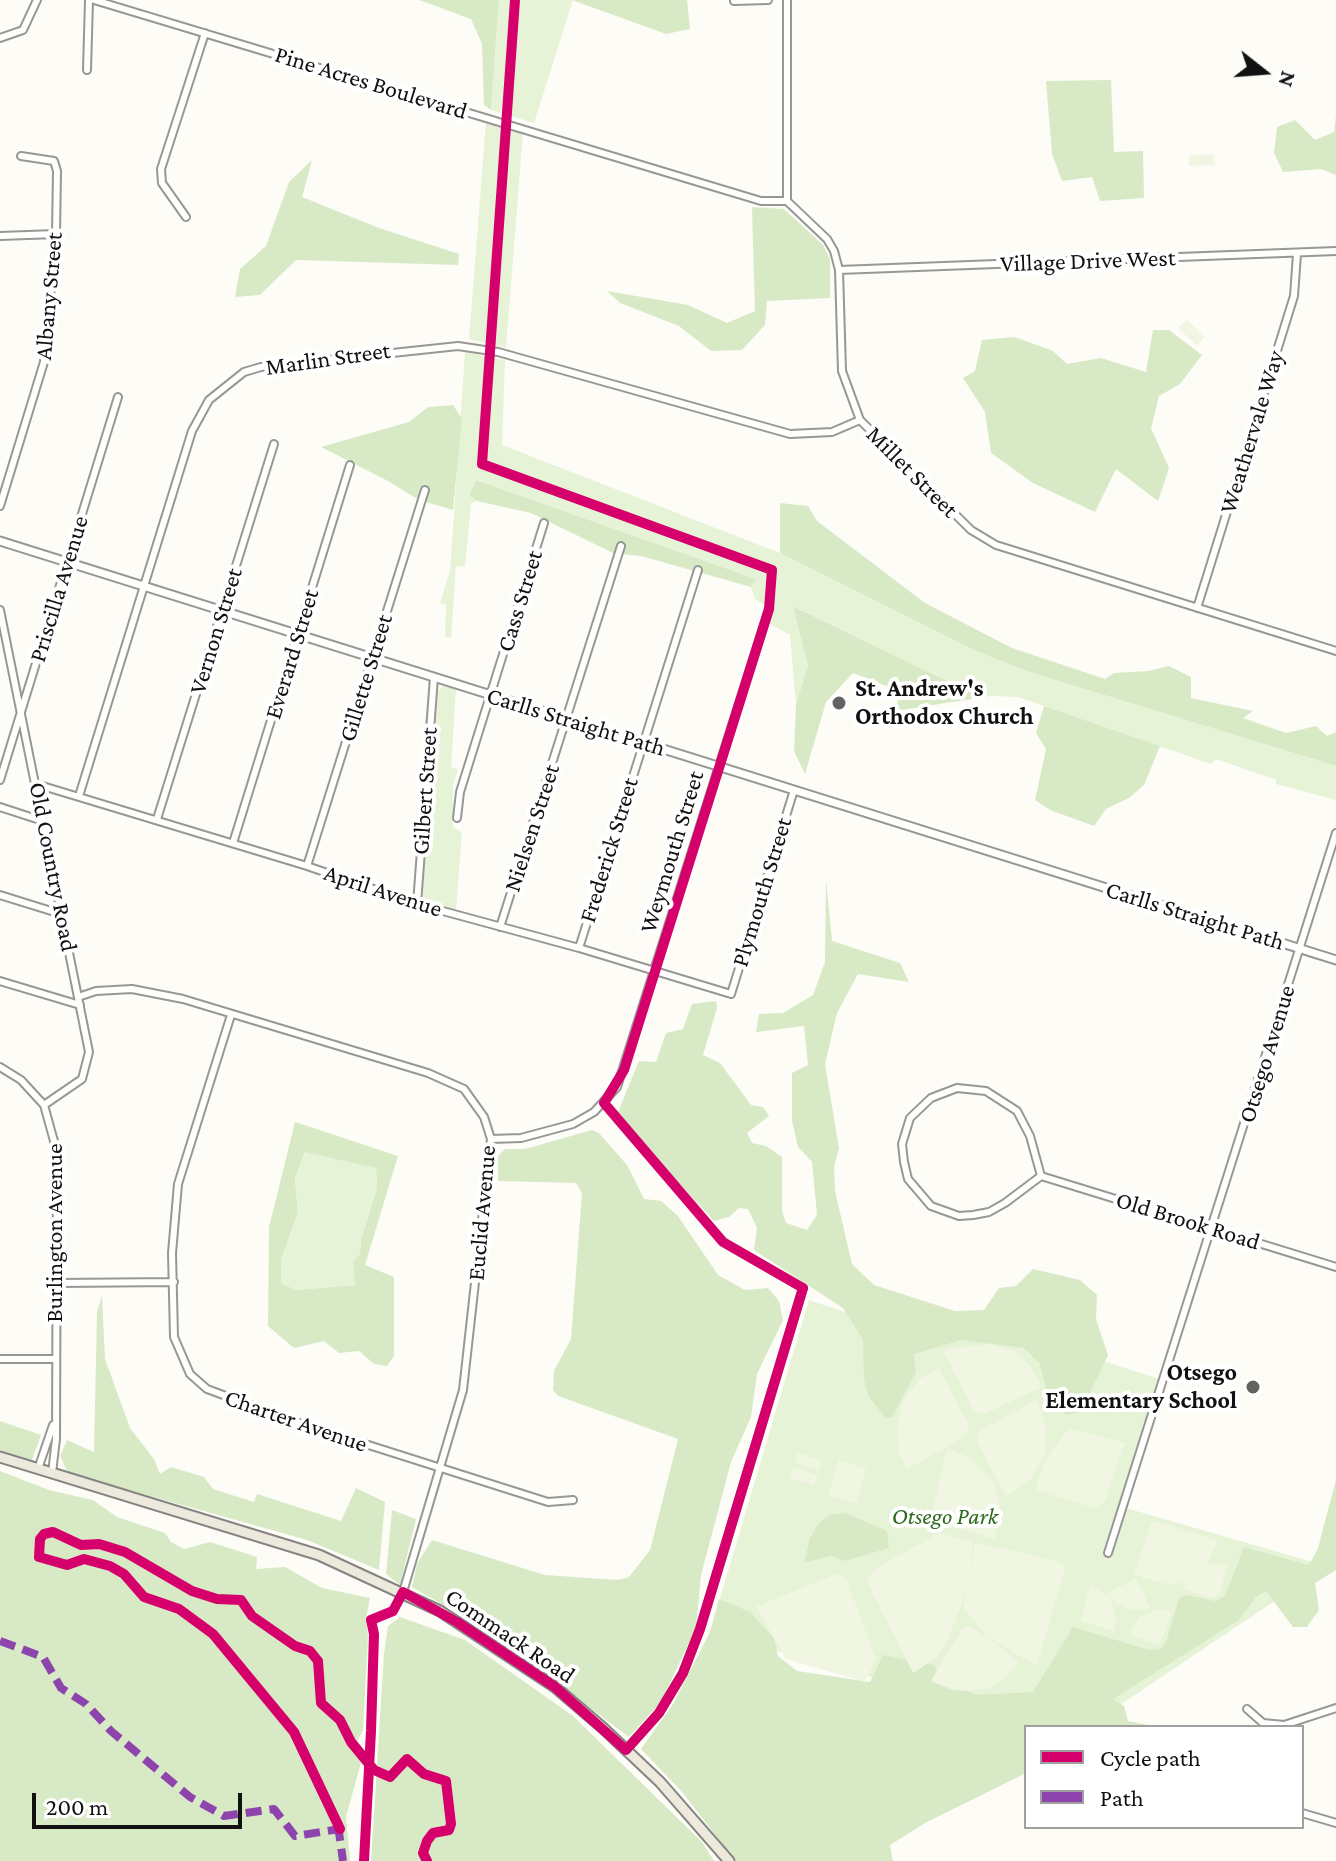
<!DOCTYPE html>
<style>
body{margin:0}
#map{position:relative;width:1336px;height:1861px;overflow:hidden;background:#fdfcf7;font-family:"Crimson Pro",serif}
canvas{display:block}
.legend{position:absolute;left:1024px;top:1725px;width:280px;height:104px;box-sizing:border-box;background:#fff;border:2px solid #a0a0a0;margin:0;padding:10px 14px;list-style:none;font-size:24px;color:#111}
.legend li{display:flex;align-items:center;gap:16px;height:40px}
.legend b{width:40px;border:2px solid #a0a0a0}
.north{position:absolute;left:1224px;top:32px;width:80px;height:80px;-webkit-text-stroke:6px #fff;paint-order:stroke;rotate:107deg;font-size:22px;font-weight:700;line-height:32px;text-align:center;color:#111}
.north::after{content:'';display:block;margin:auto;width:28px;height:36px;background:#111;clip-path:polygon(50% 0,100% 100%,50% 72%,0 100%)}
.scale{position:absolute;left:32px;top:1793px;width:210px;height:36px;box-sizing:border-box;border:4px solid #111;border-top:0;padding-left:10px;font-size:24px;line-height:28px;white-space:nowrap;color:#111;-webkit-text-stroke:6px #fff;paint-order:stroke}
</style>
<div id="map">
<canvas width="1336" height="1861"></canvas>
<ul class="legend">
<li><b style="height:10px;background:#d6006c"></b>Cycle path</li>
<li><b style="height:10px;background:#8e44ad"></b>Path</li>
</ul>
<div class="north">N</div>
<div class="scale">200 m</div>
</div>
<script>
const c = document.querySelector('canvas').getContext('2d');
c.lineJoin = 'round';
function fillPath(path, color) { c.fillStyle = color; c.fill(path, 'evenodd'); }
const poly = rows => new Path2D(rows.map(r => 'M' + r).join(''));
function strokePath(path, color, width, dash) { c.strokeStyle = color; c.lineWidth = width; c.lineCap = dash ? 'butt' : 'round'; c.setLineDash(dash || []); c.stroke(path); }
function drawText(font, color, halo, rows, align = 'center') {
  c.font = font + ' "Crimson Pro",serif'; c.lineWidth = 8; c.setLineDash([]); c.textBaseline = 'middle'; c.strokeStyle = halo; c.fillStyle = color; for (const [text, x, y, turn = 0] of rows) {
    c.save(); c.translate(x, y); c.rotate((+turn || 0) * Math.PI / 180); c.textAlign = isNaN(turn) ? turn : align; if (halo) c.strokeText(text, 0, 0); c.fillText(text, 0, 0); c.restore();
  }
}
fillPath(poly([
 [499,0,573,0,534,123,491,110],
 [486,122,523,132,506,348,469,339],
 [465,352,505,360,502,445,780,553,980,653,1026,671,1336,766,1336,800,1276,784,1276,780,1216,759,1211,764,1018,697,990,696,943,679,794,606,808,667,796,705,790,635,770,624,772,609,755,599,751,587,756,579,476,480,469,495,477,501,471,503,465,567,456,566,451,638,445,637,446,605,440,603,450,571],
 [443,686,456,689,451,767,458,769,453,786,453,827,462,833,456,910,422,899,438,691],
 [306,1151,376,1168,377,1188,361,1240,360,1255,353,1262,355,1285,296,1290,281,1283,281,1260,298,1212,295,1179],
 [809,1300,935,1343,993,1325,1159,1379,1119,1506,1327,1566,1087,1727,885,1681,710,1632]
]), '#e7f3d7');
fillPath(poly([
 [419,0,499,0,491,110,484,105,482,44,471,19],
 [572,0,687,0,690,29,666,34],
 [1111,80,1114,152,1143,151,1144,198,1100,201,1092,177,1062,181,1052,154,1046,81],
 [1336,116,1336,175,1321,169,1283,172,1274,153,1277,127,1295,120,1315,140,1334,132],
 [312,160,302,197,379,228,459,254,458,265,296,260,260,295,235,297,240,269,266,246,289,182],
 [752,207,784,209,823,245,830,259,830,298,767,301,765,325,742,350,711,351,679,326,620,303,607,291,688,305,727,323,755,311],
 [1153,330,1169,330,1202,355,1180,384,1159,396,1151,428,1169,468,1158,501,1116,469,1095,512,1033,483,991,453,985,412,963,378,975,371,982,340,1015,337,1053,351,1067,364,1101,358,1146,372],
 [453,405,462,419,453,510,419,500,388,481,321,447,409,422,428,407],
 [476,480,756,579,751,587,641,556,613,553,531,513,477,501,469,495],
 [780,503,808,506,817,521,925,603,1012,648,1105,679,1114,673,1148,671,1169,666,1191,677,1191,698,1253,711,1243,718,1286,733,1316,726,1327,736,1336,732,1336,766,1026,671,978,652,780,553],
 [793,606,943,679,990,696,896,711,899,691,853,673,826,702,805,774,794,751,796,705,808,666],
 [1044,706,1160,746,1144,785,1129,798,1106,809,1094,826,1050,810,1035,800,1046,749,1036,733],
 [826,880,832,941,900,963,909,982,858,974,837,1013,825,1064,839,1148,834,1167,835,1191,852,1264,874,1285,955,1311,984,1310,999,1288,1016,1286,1033,1269,1080,1280,1097,1295,1096,1319,1108,1355,1081,1412,1067,1415,1049,1401,1040,1364,1024,1348,961,1340,914,1354,916,1372,892,1417,885,1417,869,1397,864,1379,863,1340,843,1308,754,1250,757,1228,748,1209,739,1208,729,1217,714,1221,629,1129,618,1112,639,1061,656,1062,666,1033,683,1029,692,1004,716,1001,717,1008,703,1055,720,1063,751,1105,763,1107,769,1116,747,1133,752,1143,766,1146,782,1157,782,1211,786,1223,807,1230,817,1215,812,1162,798,1147,792,1121,792,1073,808,1065,804,1026,756,1032,759,1014,783,1013,813,995,825,962],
 [295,1122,398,1156,365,1265,394,1277,394,1356,387,1366,374,1364,359,1351,339,1353,324,1341,294,1348,268,1326,269,1227],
 [305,1152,376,1168,377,1188,361,1240,360,1254,353,1262,355,1285,296,1290,281,1283,281,1260,298,1212,295,1179],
 [592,1130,599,1133,627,1165,644,1199,661,1201,678,1216,718,1275,745,1290,768,1288,779,1301,783,1320,757,1374,751,1417,731,1462,701,1575,696,1628,661,1702,629,1737,478,1625,412,1587,417,1564,432,1540,545,1575,618,1580,629,1577,650,1550,678,1439,558,1396,553,1390,554,1371,571,1339,582,1193,576,1183,498,1181,498,1156,505,1149,525,1149],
 [102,1296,105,1359,130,1428,154,1459,160,1474,171,1467,204,1477,213,1489,254,1502,257,1494,341,1521,356,1488,385,1502,379,1570,307,1540,68,1473,60,1456,67,1440,94,1452,97,1312],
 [0,1421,41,1435,32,1460,0,1450],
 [0,1471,49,1490,93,1500,117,1517,165,1533,171,1542,184,1549,210,1542,257,1557,256,1569,285,1567,322,1588,370,1598,366,1619,368,1637,363,1730,357,1742,362,1759,346,1817,350,1861,0,1861],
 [1336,1480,1336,1570,1315,1583,1319,1610,1307,1627,1293,1627,1266,1591,1256,1597,1239,1620,1113,1699,1124,1706,1128,1721,1158,1727,1026,1727,1026,1773,925,1823,890,1845,893,1861,735,1861,683,1793,641,1749,673,1704,710,1632,719,1599,750,1612,774,1638,778,1656,797,1671,870,1682,883,1655,934,1665,940,1679,976,1695,1033,1692,1073,1627,1149,1650,1160,1649,1166,1643,1179,1598,1187,1595,1215,1601,1225,1596,1244,1547,1309,1565,1318,1548],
 [392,1510,416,1519,400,1585,386,1574],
 [845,1513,887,1531,889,1548,845,1561,831,1556,804,1563,810,1538,818,1524,829,1515],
 [400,1617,465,1640,573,1716,702,1842,714,1861,371,1861,384,1654,388,1626]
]), '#d8eac5');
fillPath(poly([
 [1214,154,1215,165,1189,166,1189,155],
 [1187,320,1205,337,1197,346,1178,328],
 [989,1344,1016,1351,1032,1368,1042,1387,984,1414,974,1411,943,1350],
 [939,1368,969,1426,965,1437,907,1469,899,1453,897,1429,903,1401,919,1379],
 [1037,1400,1046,1425,1045,1456,1029,1481,1006,1497,976,1439,979,1431],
 [1069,1428,1125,1443,1105,1502,1095,1508,1035,1490,1047,1457],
 [947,1449,969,1457,994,1483,1001,1507,994,1539,940,1522,932,1512],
 [798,1453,822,1460,819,1471,795,1463],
 [839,1460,866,1469,856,1504,828,1495],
 [793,1467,818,1475,814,1485,790,1478],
 [1156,1521,1218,1541,1207,1563,1228,1565,1219,1594,1211,1598,1183,1589,1186,1582,1171,1585,1134,1575,1151,1523],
 [940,1533,972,1542,971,1574,974,1543,1035,1555,1063,1564,1065,1569,1037,1666,989,1638,1018,1662,1006,1677,990,1688,970,1691,953,1690,931,1681,963,1627,968,1626,988,1637,963,1608,968,1588,948,1639,936,1658,913,1673,867,1582,874,1569],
 [836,1574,846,1578,876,1659,865,1682,786,1659,756,1607],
 [1136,1578,1151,1609,1127,1610,1111,1599,1116,1620,1114,1631,1081,1621,1090,1585,1106,1594],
 [1158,1609,1172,1611,1160,1645,1129,1635,1139,1617]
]), '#f0f6e1');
const minor = poly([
 [94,0,761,201,787,201],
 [787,0,787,201,827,239,834,251,839,270,842,371,860,420,971,530,996,545,1336,651],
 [734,1,768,0],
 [0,38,23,30,37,0],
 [87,70,89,0],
 [186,217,162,183,161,169,205,33],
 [0,236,56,234],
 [839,270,1336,251],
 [0,506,44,362,56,234,57,171,54,161,21,156],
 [1197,608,1294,296,1297,254],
 [0,610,89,1052,82,1079,44,1105],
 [0,780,118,397],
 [36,784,307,866,417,904,579,948,731,994,794,790],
 [79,796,192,431,209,400,244,372,261,367,458,346,498,352,790,434,832,432,860,420],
 [0,807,43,821],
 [457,818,460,792,544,523],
 [157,819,274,444],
 [233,843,350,465],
 [307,866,425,490],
 [0,895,61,914],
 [417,904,434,677],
 [500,927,621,546],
 [579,948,698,570],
 [0,981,80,1005],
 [78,997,96,991,132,989,183,999,428,1073,464,1089,484,1117,491,1139,463,1390,403,1592],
 [231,1015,178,1184,172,1253,174,1337,190,1374,207,1389,296,1422,548,1502,573,1500],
 [0,1067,21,1080,44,1105,57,1152,56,1439,52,1473],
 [957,1088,986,1091,1017,1111,1030,1136,1041,1176,1005,1203,989,1212,973,1215,959,1216,931,1206,908,1179,904,1162,902,1144,910,1118,931,1098,957,1088],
 [491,1139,521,1138,573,1124,594,1112,617,1087,769,609],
 [1041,1176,1336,1267],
 [58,1283,174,1282],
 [0,1359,54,1359],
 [38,1469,53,1425],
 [1108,1553,1336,833],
 [1247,1709,1263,1723,1284,1725,1336,1708],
 [626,1750,659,1713,683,1673,700,1629,803,1288],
 [1302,1813,1336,1823]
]);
const tertiary = poly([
 [0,541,1336,960]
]);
const primary = poly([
 [0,1457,319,1555,440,1611,555,1687,603,1728,660,1782,729,1861]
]);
strokePath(minor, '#979795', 10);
strokePath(tertiary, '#979795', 11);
strokePath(primary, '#858482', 13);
strokePath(minor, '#fffffe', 6);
strokePath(tertiary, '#fffffe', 7);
strokePath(primary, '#ede9dc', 9);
strokePath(poly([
 [0,1641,43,1657,61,1688,86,1704,111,1731,190,1797,224,1816,274,1809,295,1836,340,1829],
 [338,1825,343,1861]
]), '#8e44ad', 8, [16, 8]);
strokePath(poly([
 [340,1829,294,1732,213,1634,179,1609,144,1597,124,1574,110,1566,84,1559,67,1565,39,1557,40,1539,44,1534,53,1532,81,1545,99,1544,125,1552,192,1591,217,1599,241,1600,252,1616,295,1646,310,1651,318,1661,321,1703,340,1720,351,1742,374,1770,390,1777,407,1759,424,1774,446,1781,451,1824,449,1830,433,1833,427,1841,423,1853,427,1861],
 [364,1861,371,1731,374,1634,371,1620,393,1611,403,1592,457,1622,555,1687,626,1750,659,1713,683,1673,700,1629,803,1288,723,1242,604,1103,624,1070,769,609,772,570,482,464,515,0]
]), '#d6006c', 10);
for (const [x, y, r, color] of [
 [839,703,8,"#646362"],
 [1253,1387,8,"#646362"]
]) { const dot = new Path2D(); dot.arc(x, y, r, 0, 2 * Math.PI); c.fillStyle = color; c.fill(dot); strokePath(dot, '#fff', 3); }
drawText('24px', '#111', '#fff', [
 ["Pine Acres Boulevard",371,83,17],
 ["Village Drive West",1088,261,-2],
 ["Albany Street",49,296,-85],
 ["Marlin Street",328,359,-8],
 ["Weathervale Way",1252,432,-73],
 ["Millet Street",912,472,45],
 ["Priscilla Avenue",59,589,-73],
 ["Cass Street",520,601,-73],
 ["Vernon Street",216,631,-73],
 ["Everard Street",292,654,-73],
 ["Gillette Street",366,678,-73],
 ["Carlls Straight Path",576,722,17],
 ["Gilbert Street",425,791,-86],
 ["Nielsen Street",532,828,-72],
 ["Frederick Street",609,850,-73],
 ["Weymouth Street",672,852,-73],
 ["Old Country Road",53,867,79],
 ["April Avenue",383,891,18],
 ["Plymouth Street",762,892,-73],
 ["Carlls Straight Path",1195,916,17],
 ["Otsego Avenue",1267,1054,-73],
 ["Euclid Avenue",482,1213,-85],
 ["Old Brook Road",1188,1221,17],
 ["Burlington Avenue",55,1233,-90],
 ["Charter Avenue",296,1421,19],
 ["Commack Road",510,1636,34]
]);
drawText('bold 24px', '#111', '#fff', [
 ["St. Andrew's",855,689],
 ["Orthodox Church",855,717],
 ["Otsego",1237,1373,"right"],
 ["Elementary School",1237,1401,"right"]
], 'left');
drawText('italic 24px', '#2f6b1f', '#fff', [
 ["Otsego Park",945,1517]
]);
</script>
